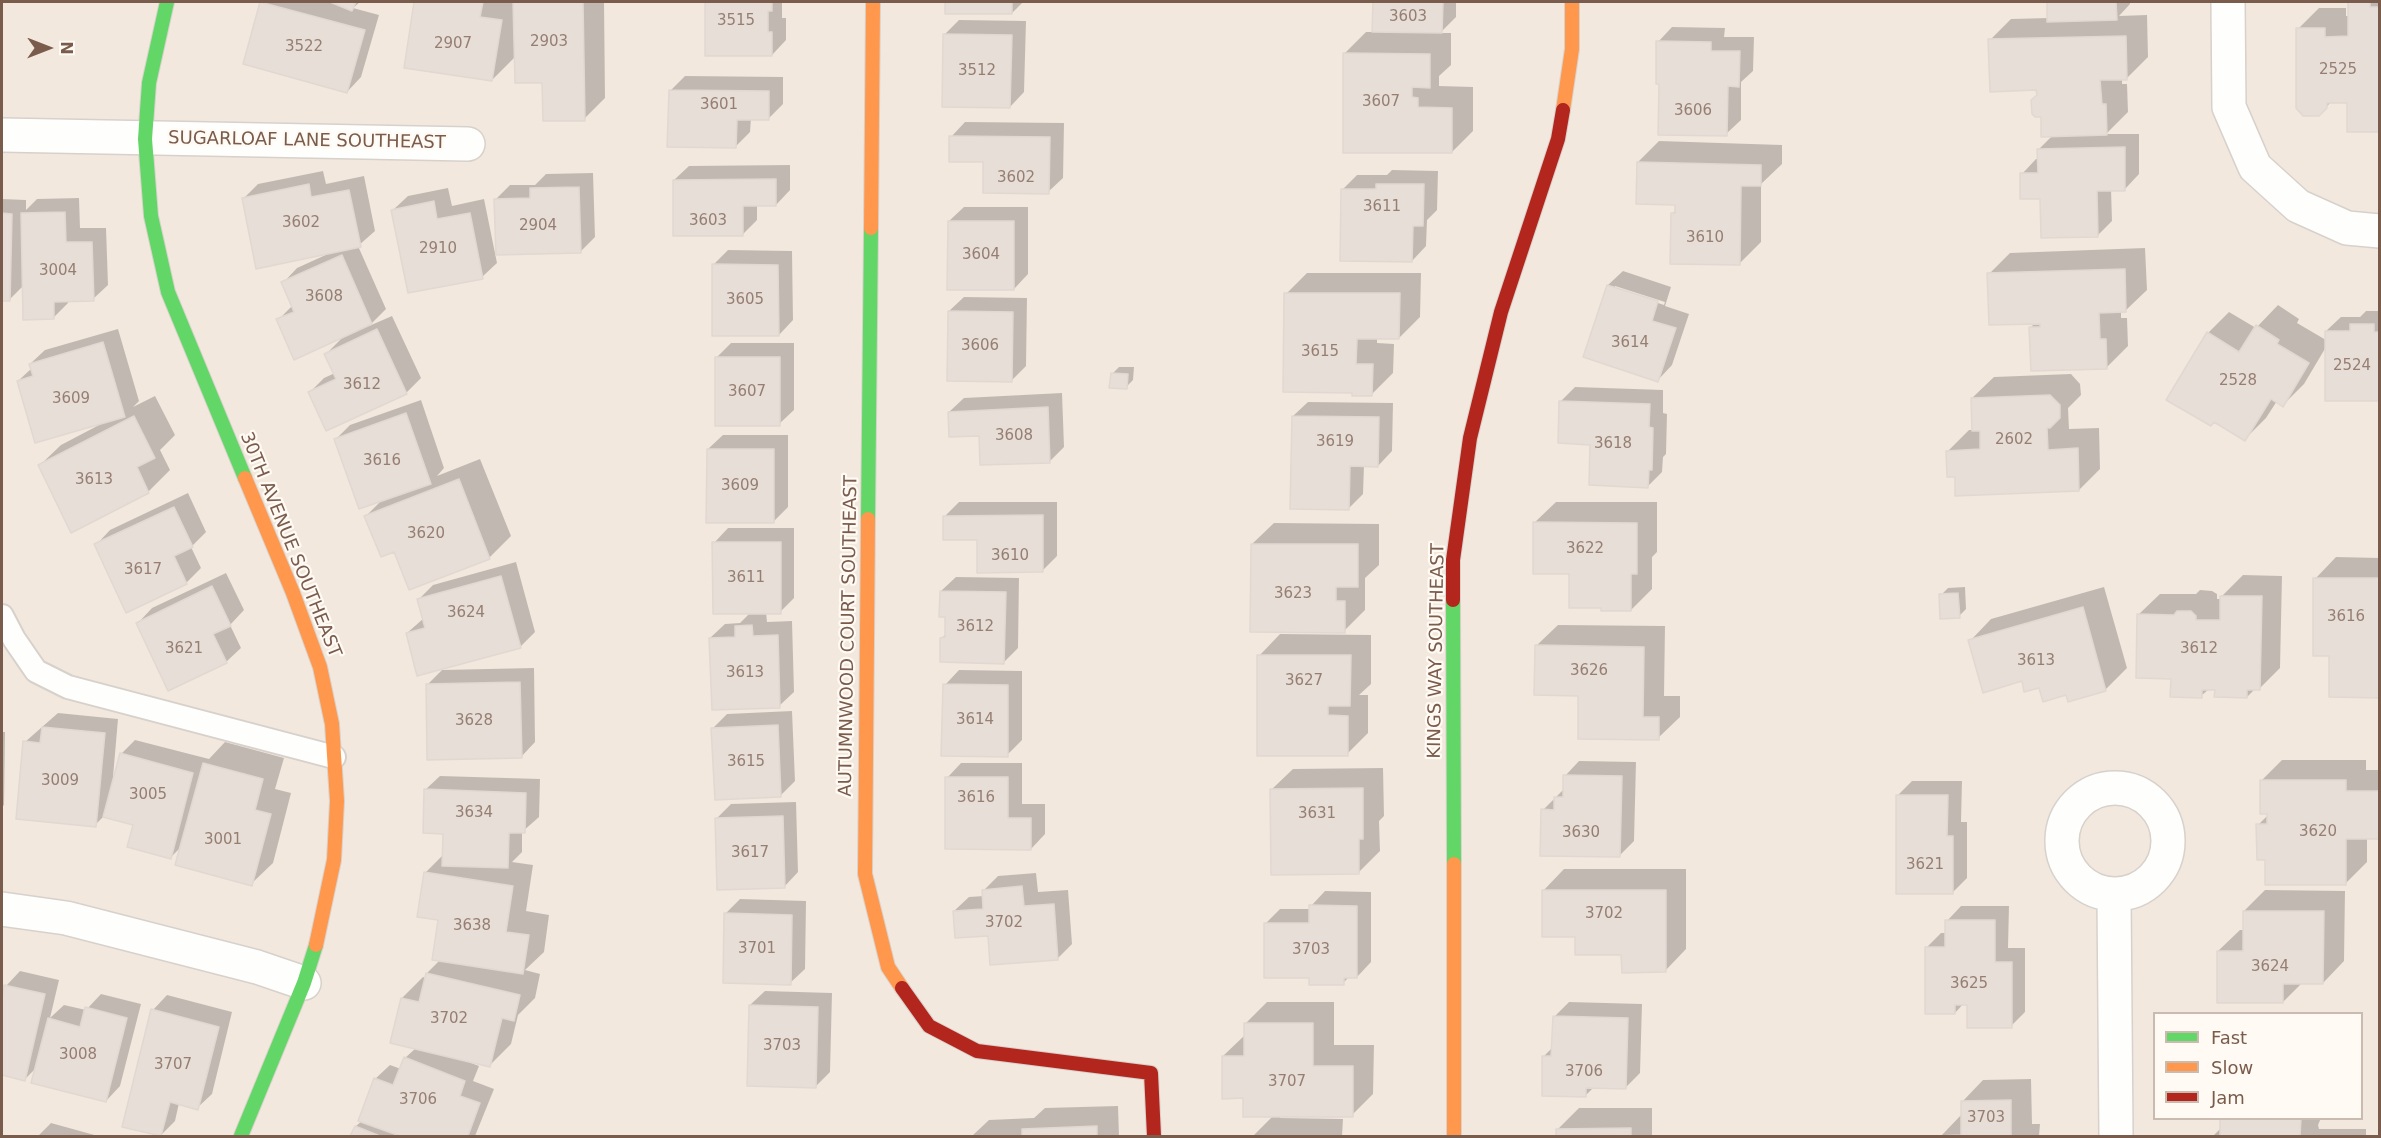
<!DOCTYPE html>
<style>
body{margin:0}
#map{position:relative;width:2381px;height:1138px;overflow:hidden;background:#f9f5f0;font-family:"DejaVu Sans",sans-serif}
canvas{display:block}
.frame{position:absolute;inset:0;border:3px solid #7a5c4d;pointer-events:none}
.legend{position:absolute;left:2153px;top:1012px;width:210px;height:108px;box-sizing:border-box;background:#fffaf3;border:2px solid #cabbb1;margin:0;padding:8px 10px;list-style:none;font-size:18px;color:#7a5c4d}
.legend li{display:flex;align-items:center;gap:12px;height:30px}
.legend b{width:30px;border:2px solid #cabbb1}
.north{position:absolute;left:18px;top:18px;width:60px;height:60px;-webkit-text-stroke:4px #fffaf3;paint-order:stroke;rotate:90deg;font-size:16px;font-weight:700;line-height:24px;text-align:center;color:#7a5c4d}
.north::after{content:'';display:block;margin:auto;width:21px;height:27px;background:#7a5c4d;clip-path:polygon(50% 0,100% 100%,50% 72%,0 100%)}
</style>
<div id="map">
<canvas width="2381" height="1138"></canvas>
<div class="frame"></div>
<ul class="legend">
<li><b style="height:8px;background:#63d668"></b>Fast</li>
<li><b style="height:8px;background:#ff974d"></b>Slow</li>
<li><b style="height:8px;background:#b3261e"></b>Jam</li>
</ul>
<div class="north">N</div>
</div>
<script>
const c = document.querySelector('canvas').getContext('2d');
c.lineJoin = 'round';
function fillPath(path, color) { c.fillStyle = color; c.fill(path, 'evenodd'); }
const poly = rows => new Path2D(rows.map(r => 'M' + r).join(''));
function strokePath(path, color, width, dash) { c.strokeStyle = color; c.lineWidth = width; c.lineCap = dash ? 'butt' : 'round'; c.setLineDash(dash || []); c.stroke(path); }
function drawText(font, color, halo, rows, align = 'center') {
  c.font = font + ' "DejaVu Sans",sans-serif'; c.lineWidth = 4.5; c.setLineDash([]); c.textBaseline = 'middle'; c.strokeStyle = halo; c.fillStyle = color; for (const [text, x, y, turn = 0] of rows) {
    c.save(); c.translate(x, y); c.rotate((+turn || 0) * Math.PI / 180); c.textAlign = isNaN(turn) ? turn : align; if (halo) c.strokeText(text, 0, 0); c.fillText(text, 0, 0); c.restore();
  }
}
fillPath(poly([
 [2,2,2379,2,2379,1136,2,1136],
 [2154,1014,2362,1014,2362,1118,2154,1118]
]), '#f2e8de');
fillPath(poly([
 [262,2,360,2,353,8,379,15,361,77,347,92,245,62],
 [416,2,604,2,605,98,584,119,516,56,492,80,406,66],
 [707,2,782,2,782,18,786,18,786,40,772,55,707,55],
 [947,2,1023,2,1012,13,947,13],
 [1374,2,1456,2,1456,17,1440,33,1451,33,1451,65,1439,76,1439,86,1473,87,1473,131,1452,152,1345,53,1366,32,1374,32],
 [2048,2,2130,2,2130,4,2119,16,2147,15,2148,57,2127,78,2122,78,2122,84,2127,84,2128,112,2106,134,2139,134,2139,174,2125,189,2111,189,2112,221,2097,236,2022,174,2036,159,2039,159,2039,149,2053,135,2043,115,2037,89,1990,40,2011,19,2049,18],
 [2350,2,2380,2,2380,130,2349,102,2331,102,2319,114,2298,29,2319,8,2346,8,2346,16,2350,16],
 [959,20,1026,21,1024,92,1010,107,945,34],
 [1672,27,1725,28,1724,37,1754,37,1753,71,1741,82,1741,120,1726,134,1661,83,1658,42],
 [685,76,783,77,783,104,768,119,751,118,750,132,736,146,670,91],
 [965,122,1064,123,1063,178,1048,192,951,137],
 [1659,141,1782,145,1782,164,1761,184,1761,242,1740,263,1672,214,1677,209,1677,203,1638,162],
 [790,165,790,190,776,205,757,205,757,220,743,234,674,180,689,166],
 [1392,170,1438,171,1437,210,1427,220,1426,246,1412,261,1343,189,1357,175,1387,175],
 [323,171,326,184,364,176,375,231,358,246,386,309,369,326,392,316,421,378,406,393,310,392,324,378,335,373,326,354,344,336,278,320,293,305,283,283,297,268,330,253,243,199,258,184],
 [593,173,595,237,581,251,495,200,510,185,535,185,546,174],
 [448,188,452,206,484,199,497,263,482,277,393,210,408,196],
 [79,198,80,228,106,228,108,285,93,299,68,300,68,303,53,318,24,285,9,300,2,300,2,199,26,200,26,210,37,199],
 [964,207,1028,207,1028,274,1014,289,949,221],
 [2145,248,2147,290,2125,311,2121,311,2121,318,2127,318,2128,346,2106,368,2031,327,2036,322,1989,274,2010,253],
 [728,250,792,251,793,320,779,335,714,264],
 [1623,271,1671,287,1665,306,1689,314,1672,365,1658,380,1608,285],
 [1615,286,1665,302,1664,305,1615,289],
 [1307,273,1421,273,1420,317,1399,338,1377,338,1377,343,1394,344,1393,373,1372,394,1286,294],
 [964,297,1027,298,1026,366,1011,381,949,311],
 [2278,305,2299,319,2297,323,2326,340,2326,331,2341,317,2360,317,2366,311,2380,311,2380,399,2326,347,2304,384,2283,405,2277,401,2266,418,2245,439,2208,333,2229,312,2256,328],
 [118,329,139,401,133,407,155,396,175,435,160,450,170,470,148,492,72,531,39,466,61,445,101,424,18,381,32,368,30,364,45,350],
 [731,343,794,343,794,410,779,424,716,358],
 [1119,367,1134,367,1133,380,1126,387,1112,374],
 [2071,374,2080,384,2081,395,2068,408,2069,429,2099,428,2100,469,2079,490,1956,475,1948,451,1969,430,1973,430,1972,398,1994,377],
 [1575,387,1663,390,1663,413,1667,414,1666,454,1663,457,1662,472,1648,486,1591,443,1561,401],
 [1062,393,1064,447,1050,461,981,434,949,412,964,398],
 [421,400,444,468,437,476,480,459,511,536,490,557,410,588,395,550,366,516,383,499,336,439,350,425],
 [1308,402,1393,403,1392,451,1378,466,1364,465,1363,494,1349,508,1293,416],
 [723,435,788,435,788,507,773,522,708,449],
 [188,493,206,532,191,547,201,568,186,583,127,611,96,545,110,530],
 [959,502,1057,502,1057,556,1042,571,979,539,944,517],
 [1556,502,1657,502,1657,552,1652,557,1652,589,1631,610,1570,573,1534,523],
 [1274,523,1379,524,1379,565,1365,578,1365,610,1344,631,1252,544],
 [728,528,794,528,794,598,780,612,766,612,767,622,792,621,794,692,779,706,710,638,725,624,740,623,751,612,714,543],
 [2336,557,2380,558,2380,696,2315,579],
 [516,562,535,632,520,647,407,633,424,618,419,599,433,585],
 [226,573,244,610,230,625,241,648,226,662,138,623,152,608],
 [2243,575,2282,576,2280,668,2259,689,2255,689,2247,697,2217,689,2209,689,2201,696,2172,677,2138,615,2160,594,2196,594,2200,590,2212,591,2217,594,2217,599,2222,599,2222,596],
 [956,577,1019,578,1018,648,1004,662,942,638,946,634,947,615,941,591],
 [1965,587,1966,609,1959,616,1941,595,1948,588],
 [2104,587,2127,668,2106,689,2069,700,2067,693,2023,680,1970,641,1991,619],
 [1558,625,1665,626,1664,696,1680,696,1680,717,1658,738,1580,694,1536,646],
 [1280,634,1371,635,1371,684,1359,695,1368,695,1368,733,1347,754,1259,656],
 [534,668,535,742,521,757,427,685,442,670],
 [959,670,1022,671,1022,740,1007,755,945,685],
 [792,711,795,781,781,795,713,728,727,714],
 [58,713,118,719,113,777,115,777,121,754,135,740,209,759,225,742,284,758,275,789,291,793,273,863,251,884,182,846,171,857,135,824,104,816,95,825,25,742],
 [2,732,5,732,4,805,2,807],
 [2282,760,2366,760,2366,770,2380,770,2380,838,2367,838,2367,862,2346,883,2267,859,2258,825,2271,812,2261,781],
 [1579,761,1636,762,1634,841,1620,855,1543,810,1565,788,1565,776],
 [961,763,1022,763,1022,804,1045,804,1045,834,1031,849,947,778],
 [1383,768,1384,816,1379,821,1380,851,1359,872,1271,790,1293,769],
 [440,776,540,779,539,817,522,832,522,852,512,862,533,865,526,911,549,915,544,952,525,970,540,974,535,998,518,1015,511,1044,490,1065,471,1061,471,1063,479,1066,473,1081,494,1089,475,1136,352,1136,356,1126,362,1121,375,1079,390,1065,401,1069,405,1058,416,1048,402,998,423,977,426,978,427,973,440,960,440,918,425,873,444,854,444,833,425,790],
 [1912,781,1962,781,1961,822,1967,822,1967,878,1953,892,1898,795],
 [796,802,798,872,784,887,717,818,731,804],
 [1564,869,1686,869,1686,949,1665,971,1576,936,1543,891],
 [1036,873,1038,892,1068,890,1072,944,1057,959,989,934,954,911,969,897,984,896,983,891,998,876],
 [2265,890,2345,891,2344,961,2323,983,2302,983,2283,1002,2218,951,2240,930,2244,930,2244,911],
 [1325,891,1371,892,1371,962,1357,977,1350,976,1343,983,1311,977,1265,924,1280,909,1311,909,1311,906],
 [740,899,806,901,805,969,790,983,726,913],
 [1961,906,2009,906,2008,948,2025,948,2025,1012,2011,1026,1968,1003,1964,1003,1955,1013,1927,947,1941,933,1947,933,1947,921],
 [20,971,59,980,50,1018,64,1005,86,1010,101,994,141,1004,120,1086,106,1101,37,1067,25,1079,2,1073,2,995,3,996,6,986],
 [765,991,832,993,830,1072,815,1087,750,1005],
 [167,995,232,1012,212,1094,197,1108,179,1103,175,1121,160,1136,123,1126,153,1010],
 [1267,1002,1334,1002,1334,1045,1374,1045,1373,1094,1352,1115,1280,1115,1280,1118,1343,1119,1342,1136,1253,1136,1274,1115,1244,1097,1223,1056,1245,1035,1246,1023],
 [1569,1002,1642,1004,1640,1073,1625,1088,1594,1087,1585,1096,1544,1056,1553,1047,1554,1017],
 [2031,1079,2032,1124,2040,1124,2039,1136,1941,1136,1962,1114,1962,1102,1983,1080],
 [1118,1106,1119,1136,972,1136,989,1120,1034,1118,1045,1108],
 [1579,1108,1652,1108,1652,1136,1558,1136,1558,1129],
 [2221,1118,2321,1118,2318,1125,2319,1129,2366,1129,2366,1136,2213,1136,2221,1128],
 [51,1123,98,1136,38,1136]
]), '#0003');
const building = poly([
 [260,2,365,30,347,93,243,64,260,2],
 [330,2,356,2,352,11,330,2],
 [414,2,483,2,480,17,502,20,492,81,404,68,414,2],
 [513,2,583,2,585,121,543,121,542,83,515,83,513,2],
 [705,2,772,2,772,11,768,11,768,32,772,32,772,56,705,56,705,2],
 [945,2,1012,2,1012,14,945,14,945,2],
 [1373,2,1443,2,1442,33,1372,32,1373,2],
 [2047,2,2116,2,2117,20,2047,22,2047,2],
 [2348,2,2370,2,2370,7,2380,7,2380,132,2347,132,2347,103,2327,103,2327,108,2319,116,2303,116,2296,108,2296,28,2325,28,2325,37,2348,36,2348,2],
 [943,34,1012,35,1010,108,942,107,943,34],
 [2126,36,2127,80,2100,80,2102,104,2106,104,2107,135,2041,137,2041,117,2035,117,2032,114,2031,100,2037,95,2036,90,1990,92,1988,39,2126,36],
 [1656,41,1711,42,1711,51,1740,51,1739,87,1728,86,1727,136,1658,135,1659,84,1656,84,1656,41],
 [1343,53,1430,54,1430,88,1412,87,1412,97,1418,98,1418,107,1452,108,1452,153,1343,153,1343,53],
 [669,90,769,91,769,120,737,120,736,148,667,147,669,90],
 [949,136,1050,137,1049,194,983,193,983,162,949,162,949,136],
 [2125,147,2125,191,2097,191,2098,237,2041,238,2040,199,2020,199,2020,173,2038,173,2037,149,2125,147],
 [1637,162,1761,165,1761,186,1741,186,1740,265,1670,264,1671,213,1675,213,1675,205,1636,204,1637,162],
 [776,179,776,206,743,206,743,236,673,236,673,180,776,179],
 [309,184,311,197,349,190,361,247,256,269,242,198,309,184],
 [1376,184,1424,184,1423,226,1413,226,1412,262,1340,261,1341,189,1376,189,1376,184],
 [579,187,581,253,496,255,494,199,530,198,530,188,579,187],
 [434,201,437,219,470,213,483,279,408,293,391,210,434,201],
 [65,212,66,242,92,242,94,301,54,302,54,319,23,320,21,213,65,212],
 [2,213,12,214,10,301,2,301,2,213],
 [948,221,1014,221,1014,290,947,290,948,221],
 [342,255,372,324,294,360,276,319,294,312,281,282,342,255],
 [712,264,778,265,779,336,712,336,712,264],
 [2125,269,2126,312,2099,313,2100,339,2106,339,2107,369,2031,371,2029,327,2040,327,2040,324,1989,325,1987,273,2125,269],
 [1607,285,1658,301,1652,321,1676,328,1658,382,1583,357,1607,285],
 [1284,293,1400,293,1399,339,1357,339,1356,364,1373,364,1372,396,1352,396,1352,393,1283,392,1284,293],
 [948,311,1013,312,1012,382,947,381,948,311],
 [2350,324,2374,324,2374,332,2380,332,2380,401,2325,401,2325,331,2350,331,2350,324],
 [2256,325,2279,340,2277,344,2309,363,2283,407,2271,399,2245,441,2214,422,2211,426,2166,400,2207,332,2239,352,2256,325],
 [377,329,407,394,326,431,308,392,336,379,324,354,377,329],
 [103,342,125,417,35,443,17,381,33,376,29,364,103,342],
 [715,357,780,357,780,426,715,426,715,357],
 [1111,373,1128,374,1127,389,1109,388,1111,373],
 [2050,395,2060,405,2060,418,2050,428,2047,428,2048,450,2078,448,2079,491,1955,496,1955,477,1947,477,1946,451,1980,449,1980,431,1972,431,1971,398,2050,395],
 [1559,401,1650,404,1649,427,1653,428,1652,470,1649,470,1648,488,1589,485,1590,445,1558,443,1559,401],
 [1048,407,1050,463,980,465,979,436,949,437,948,412,1048,407],
 [406,413,431,484,359,509,334,439,406,413],
 [134,416,155,458,137,467,149,493,71,533,38,465,134,416],
 [1292,416,1379,417,1378,467,1350,466,1349,510,1290,509,1292,416],
 [707,449,774,449,774,523,706,523,707,449],
 [459,479,490,559,409,590,394,552,381,557,364,516,459,479],
 [174,507,193,547,174,556,187,584,126,613,94,544,174,507],
 [1043,515,1043,572,977,573,977,540,943,540,943,516,1043,515],
 [1533,522,1637,523,1637,574,1631,574,1631,611,1601,611,1601,608,1569,608,1569,574,1533,574,1533,522],
 [712,542,781,542,781,614,713,614,712,542],
 [1251,544,1358,544,1358,587,1336,587,1336,601,1345,601,1345,633,1250,632,1251,544],
 [501,576,521,648,417,676,406,633,425,628,417,599,501,576],
 [2313,578,2380,578,2380,698,2329,697,2329,656,2313,656,2313,578],
 [212,586,231,626,213,634,227,663,168,691,136,623,212,586],
 [940,591,1006,592,1004,664,940,662,940,638,945,637,945,617,939,617,940,591],
 [1958,593,1960,618,1940,619,1939,594,1958,593],
 [2220,596,2262,596,2260,690,2247,690,2247,698,2214,697,2215,690,2202,690,2202,698,2170,697,2171,679,2136,678,2137,614,2174,615,2177,611,2191,611,2196,616,2196,620,2220,620,2220,596],
 [2083,607,2106,691,2068,702,2066,695,2043,702,2039,688,2024,692,2022,681,1983,693,1968,640,2083,607],
 [752,625,753,636,778,635,780,708,712,710,709,638,735,637,735,626,752,625],
 [1535,645,1644,647,1643,717,1659,717,1659,740,1578,739,1578,696,1534,695,1535,645],
 [1257,655,1351,655,1350,706,1328,706,1328,715,1348,716,1348,756,1257,756,1257,655],
 [520,682,522,758,427,760,426,684,520,682],
 [943,684,1008,685,1008,757,941,756,943,684],
 [778,725,781,797,715,800,711,728,778,725],
 [42,727,105,733,96,827,16,819,23,741,40,743,42,727],
 [120,753,193,773,171,859,127,847,133,825,103,817,120,753],
 [203,763,263,779,255,810,271,814,252,886,175,865,203,763],
 [1563,775,1622,776,1620,857,1540,856,1541,809,1554,810,1554,797,1563,797,1563,775],
 [945,777,1008,777,1008,818,1031,818,1031,850,945,849,945,777],
 [2260,780,2346,780,2346,791,2380,791,2380,839,2346,839,2346,885,2265,885,2265,860,2257,860,2256,824,2267,824,2267,814,2260,814,2260,780],
 [1363,788,1363,839,1359,839,1359,874,1271,875,1270,789,1363,788],
 [424,789,526,793,525,833,509,833,508,868,442,866,443,834,423,833,424,789],
 [1896,795,1948,795,1947,836,1953,836,1953,894,1896,894,1896,795],
 [783,816,785,888,717,890,715,818,783,816],
 [424,872,513,886,506,932,529,935,523,974,432,960,438,920,417,917,424,872],
 [1022,886,1024,906,1054,904,1058,960,990,965,988,936,955,938,953,911,983,909,982,890,1022,886],
 [1542,890,1666,890,1666,972,1622,973,1621,955,1575,955,1575,937,1542,937,1542,890],
 [1309,905,1357,906,1357,978,1344,978,1344,985,1309,985,1309,978,1264,978,1264,923,1309,923,1309,905],
 [2243,911,2324,911,2323,984,2283,984,2283,1003,2217,1003,2217,951,2243,951,2243,911],
 [724,913,792,915,791,985,723,983,724,913],
 [1945,920,1995,920,1995,962,2012,962,2012,1028,1967,1028,1967,1005,1955,1005,1955,1014,1925,1014,1925,947,1945,947,1945,920],
 [426,973,520,995,514,1021,502,1018,490,1067,390,1043,401,998,419,1002,426,973],
 [4,985,45,994,25,1081,2,1075,2,998,4,985],
 [749,1005,818,1007,816,1088,747,1086,749,1005],
 [85,1007,127,1018,106,1102,31,1083,48,1018,80,1027,85,1007],
 [151,1009,219,1027,198,1110,170,1102,161,1136,122,1127,151,1009],
 [1553,1016,1628,1018,1626,1089,1586,1088,1586,1097,1542,1096,1542,1056,1551,1056,1553,1016],
 [1244,1023,1313,1023,1313,1066,1353,1066,1353,1117,1243,1117,1243,1098,1222,1099,1222,1056,1244,1056,1244,1023],
 [404,1057,465,1081,460,1096,480,1103,468,1136,400,1136,358,1121,374,1078,393,1085,404,1057],
 [2011,1100,2011,1136,1939,1136,1961,1135,1961,1101,2011,1100],
 [2220,1118,2301,1118,2300,1136,2212,1136,2220,1136,2220,1118],
 [355,1126,380,1136,350,1136,355,1126],
 [1097,1126,1097,1136,1022,1136,1022,1129,1097,1126],
 [1631,1128,1631,1136,1556,1136,1556,1129,1631,1128]
]);
fillPath(building, '#e6ded7');
strokePath(building, '#e2d8d2', 1.5);
const lane = poly([
 [2,616,14,639,36,671,68,687,334,757]
]);
const street = poly([
 [2228,2,2229,107,2255,167,2298,206,2347,228,2380,231],
 [2,135,468,144],
 '2062 841a53 53 0 1 1 106 0a53 53 0 1 1-106 0Z',
 [2114,895,2116,1136],
 [2,909,66,918,257,967,304,983]
]);
const fast = poly([
 [167,2,149,83,145,139,151,216,168,292,245,478],
 [868,519,871,228],
 [1453,600,1454,864],
 [241,1136,304,983,316,945]
]);
const slow = poly([
 [1563,110,1572,49,1572,2],
 [871,228,873,2],
 [245,478,293,593,320,667,332,724,337,801,334,860,316,945],
 [868,519,865,874,888,967,902,988],
 [1454,864,1454,1136]
]);
const jam = poly([
 [1453,600,1453,560,1470,438,1501,312,1558,139,1563,110],
 [902,988,929,1026,977,1051,1151,1073,1154,1136]
]);
strokePath(lane, '#d7d1cb', 26);
strokePath(street, '#d7d1cb', 36);
strokePath(fast, '#d9d2cb', 16);
strokePath(slow, '#d9d2cb', 16);
strokePath(jam, '#d9d2cb', 16);
strokePath(lane, '#fefefd', 22);
strokePath(street, '#fefefd', 33);
strokePath(fast, '#63d668', 14);
strokePath(slow, '#ff974d', 14);
strokePath(jam, '#b3261e', 14);
drawText('15px', '#977e72', null, [
 ["3603",1408,17],
 ["3515",736,21],
 ["2903",549,42],
 ["2907",453,44],
 ["3522",304,47],
 ["2525",2338,70],
 ["3512",977,71],
 ["3607",1381,102],
 ["3601",719,105],
 ["3606",1693,111],
 ["3602",1016,178],
 ["3611",1382,207],
 ["3603",708,221],
 ["3602",301,223],
 ["2904",538,226],
 ["3610",1705,238],
 ["2910",438,249],
 ["3604",981,255],
 ["3004",58,271],
 ["3608",324,297],
 ["3605",745,300],
 ["3614",1630,343],
 ["3606",980,346],
 ["3615",1320,352],
 ["2524",2352,366],
 ["2528",2238,381],
 ["3612",362,385],
 ["3607",747,392],
 ["3609",71,399],
 ["3608",1014,436],
 ["2602",2014,440],
 ["3619",1335,442],
 ["3618",1613,444],
 ["3616",382,461],
 ["3613",94,480],
 ["3609",740,486],
 ["3620",426,534],
 ["3622",1585,549],
 ["3610",1010,556],
 ["3617",143,570],
 ["3611",746,578],
 ["3623",1293,594],
 ["3624",466,613],
 ["3616",2346,617],
 ["3612",975,627],
 ["3621",184,649],
 ["3612",2199,649],
 ["3613",2036,661],
 ["3626",1589,671],
 ["3613",745,673],
 ["3627",1304,681],
 ["3614",975,720],
 ["3628",474,721],
 ["3615",746,762],
 ["3009",60,781],
 ["3005",148,795],
 ["3616",976,798],
 ["3634",474,813],
 ["3631",1317,814],
 ["3620",2318,832],
 ["3630",1581,833],
 ["3001",223,840],
 ["3617",750,853],
 ["3621",1925,865],
 ["3702",1604,914],
 ["3702",1004,923],
 ["3638",472,926],
 ["3701",757,949],
 ["3703",1311,950],
 ["3624",2270,967],
 ["3625",1969,984],
 ["3702",449,1019],
 ["3703",782,1046],
 ["3008",78,1055],
 ["3707",173,1065],
 ["3706",1584,1072],
 ["3707",1287,1082],
 ["3706",418,1100],
 ["3703",1986,1118]
]);
drawText('18px', '#7a5c4d', '#fffaf3', [
 ["SUGARLOAF LANE SOUTHEAST",307,141,1],
 ["30TH AVENUE SOUTHEAST",290,545,68],
 ["AUTUMNWOOD COURT SOUTHEAST",849,636,-89],
 ["KINGS WAY SOUTHEAST",1437,651,-89]
]);
</script>
